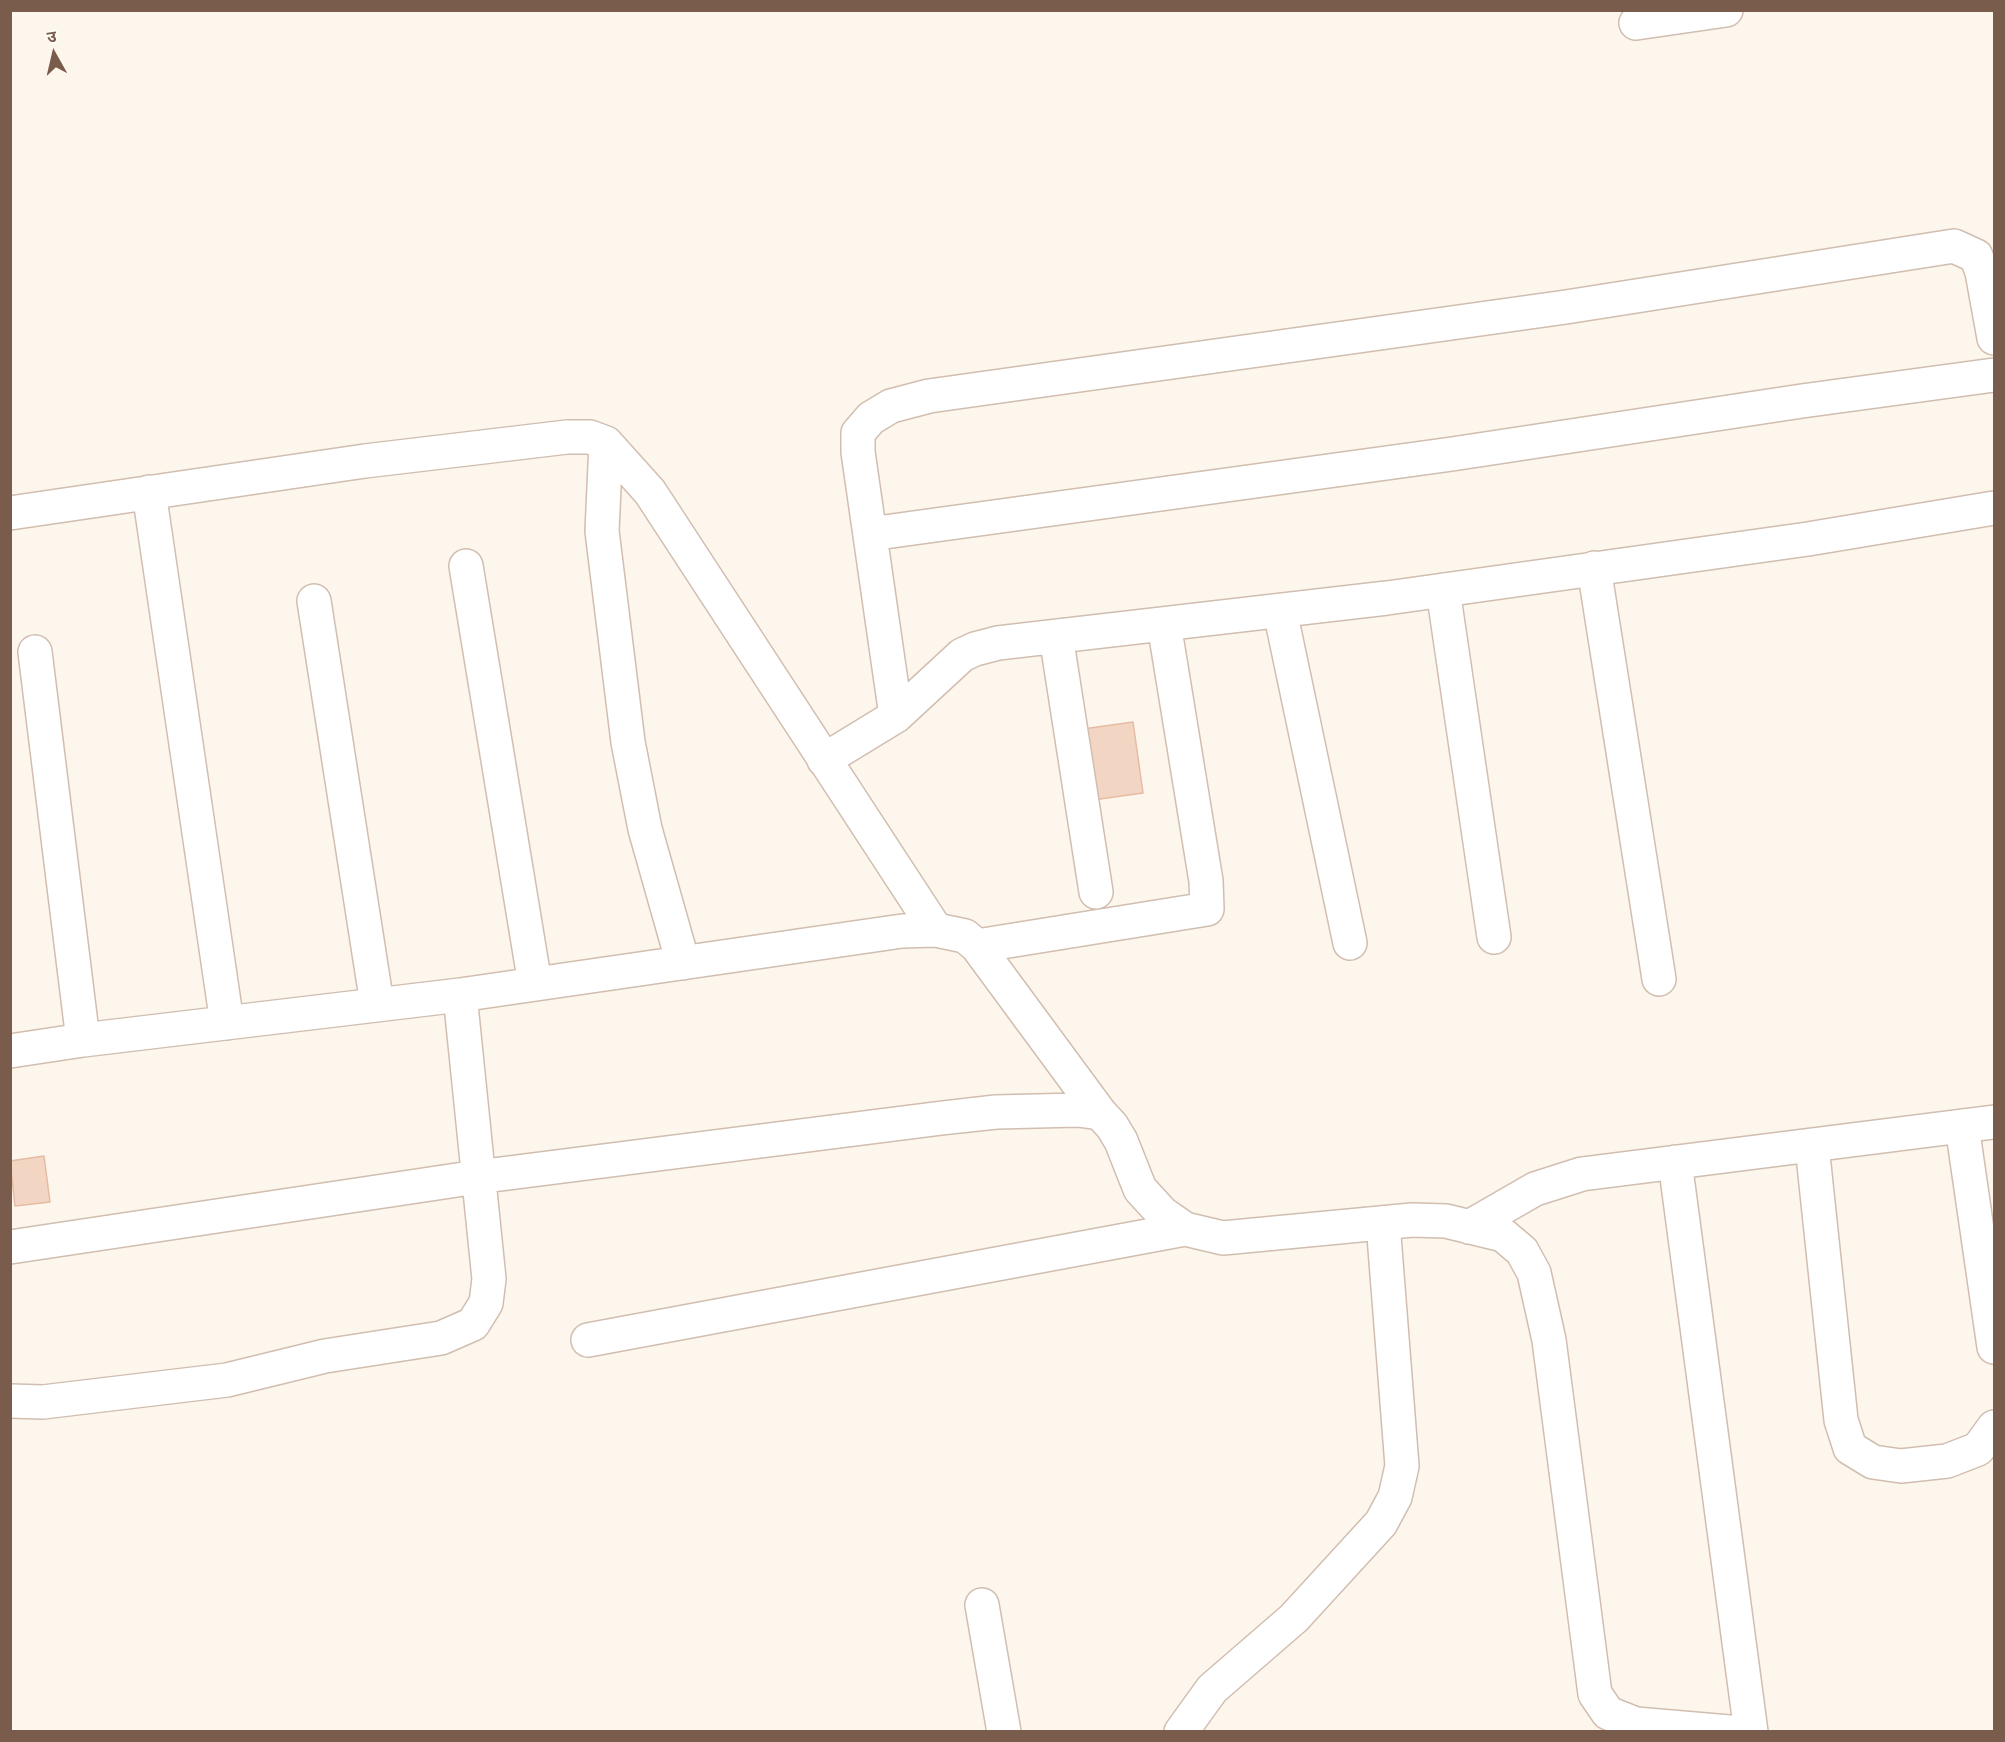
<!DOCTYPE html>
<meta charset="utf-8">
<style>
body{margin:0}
#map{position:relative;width:2005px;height:1742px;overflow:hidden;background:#fdf6ec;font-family:Inter,"Noto Sans Devanagari",sans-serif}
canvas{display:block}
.frame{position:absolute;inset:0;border:12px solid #7a5c4d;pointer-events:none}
.north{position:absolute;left:24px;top:24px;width:60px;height:60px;-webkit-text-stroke:4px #fffaf3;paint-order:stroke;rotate:352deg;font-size:16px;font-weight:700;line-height:24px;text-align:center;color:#7a5c4d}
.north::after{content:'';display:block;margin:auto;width:21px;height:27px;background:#7a5c4d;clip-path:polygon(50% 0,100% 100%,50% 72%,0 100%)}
</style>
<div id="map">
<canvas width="2005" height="1742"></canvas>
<div class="frame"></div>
<div class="north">उ</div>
</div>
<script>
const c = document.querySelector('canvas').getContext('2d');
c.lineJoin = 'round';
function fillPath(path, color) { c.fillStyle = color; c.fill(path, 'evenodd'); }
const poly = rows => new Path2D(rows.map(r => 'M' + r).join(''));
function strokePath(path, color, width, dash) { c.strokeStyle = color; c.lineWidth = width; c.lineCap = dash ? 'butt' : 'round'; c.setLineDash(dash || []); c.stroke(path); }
const building = poly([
 [1133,722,1143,793,1093,800,1083,729,1133,722],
 [44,1156,50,1202,15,1206,10,1161,44,1156]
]);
fillPath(building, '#f3d5c3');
strokePath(building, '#e6bba3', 1.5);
const street = poly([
 [1636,23,1726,10],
 [606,443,602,531,628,742,645,829,683,963],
 [149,492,227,1023],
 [10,513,365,461,567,437,590,437,606,443,650,492,936,930],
 [870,534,1452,454,1802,401,1994,375],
 [466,566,535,984],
 [1594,568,1659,979],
 [1443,590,1494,937],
 [314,601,377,1004],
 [1280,611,1350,943],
 [1056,636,1096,892],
 [35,652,83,1040],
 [896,716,858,452,858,433,871,418,891,406,929,396,1566,307,1954,246,1976,256,1982,272,1994,338],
 [824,760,896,716,962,655,975,649,998,643,1387,598,1808,539,1994,508],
 [977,946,1207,909,1206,881,1164,624],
 [10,1051,83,1040,460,995,902,931,936,930,965,936,977,946,1100,1113],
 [1962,1126,1994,1347],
 [1812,1146,1841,1420,1850,1448,1873,1462,1901,1466,1947,1461,1978,1449,1994,1427],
 [1675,1162,1751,1732],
 [1469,1227,1535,1189,1582,1174,1994,1122],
 [10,1247,477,1177,942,1118,996,1112,1078,1110,1100,1113,1112,1126,1121,1141,1140,1189,1162,1213,1185,1229,1223,1238,1412,1220,1446,1221,1503,1235,1522,1251,1534,1273,1549,1340,1595,1694,1608,1713,1636,1724,1729,1732],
 [588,1340,1185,1229],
 [10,1401,43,1402,227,1380,325,1356,441,1338,473,1324,486,1303,489,1279,460,995],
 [982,1605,1004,1732],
 [1181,1732,1212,1689,1294,1618,1381,1523,1395,1497,1402,1466,1383,1223]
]);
strokePath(street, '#d1beb0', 36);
strokePath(street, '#fff', 33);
</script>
